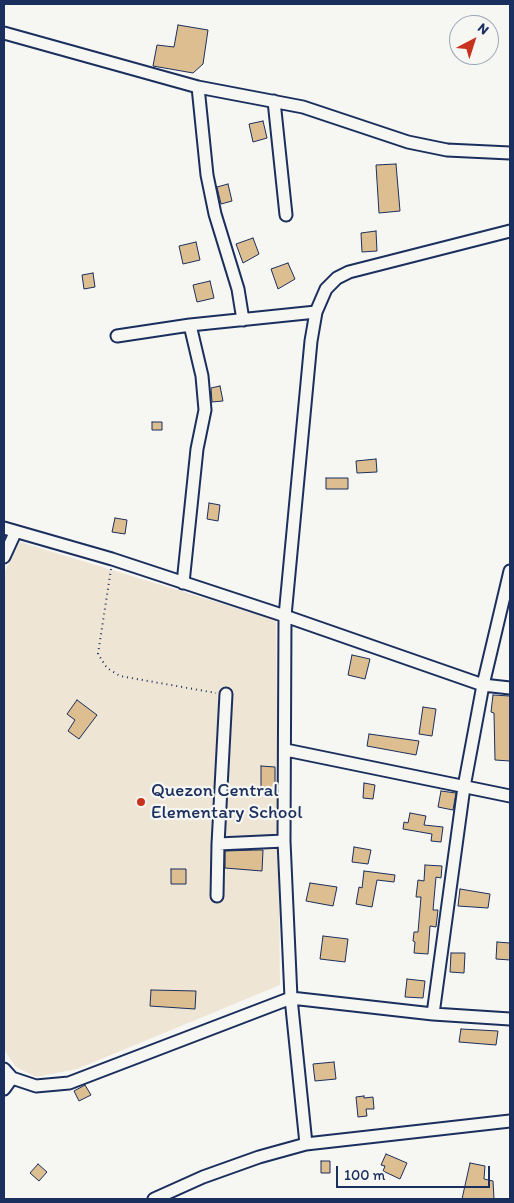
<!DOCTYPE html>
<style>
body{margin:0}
#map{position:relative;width:514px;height:1203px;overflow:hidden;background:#f6f6f2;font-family:Itim,sans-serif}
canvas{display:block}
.frame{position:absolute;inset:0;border:5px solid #1b2f5e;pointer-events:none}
.north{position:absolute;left:449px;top:15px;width:50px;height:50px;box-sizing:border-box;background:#f6f6f2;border:1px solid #9ea6b7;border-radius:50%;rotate:40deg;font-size:14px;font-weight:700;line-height:20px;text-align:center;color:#1b2f5e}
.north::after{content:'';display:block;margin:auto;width:18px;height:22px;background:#c8321e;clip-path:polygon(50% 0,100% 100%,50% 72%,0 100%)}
.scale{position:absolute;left:336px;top:1166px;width:154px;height:22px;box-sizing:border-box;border:2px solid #1b2f5e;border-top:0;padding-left:6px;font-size:15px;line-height:18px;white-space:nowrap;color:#1b2f5e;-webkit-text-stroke:4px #f6f6f2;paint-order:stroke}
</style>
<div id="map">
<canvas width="514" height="1203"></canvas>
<div class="frame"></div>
<div class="north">N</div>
<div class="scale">100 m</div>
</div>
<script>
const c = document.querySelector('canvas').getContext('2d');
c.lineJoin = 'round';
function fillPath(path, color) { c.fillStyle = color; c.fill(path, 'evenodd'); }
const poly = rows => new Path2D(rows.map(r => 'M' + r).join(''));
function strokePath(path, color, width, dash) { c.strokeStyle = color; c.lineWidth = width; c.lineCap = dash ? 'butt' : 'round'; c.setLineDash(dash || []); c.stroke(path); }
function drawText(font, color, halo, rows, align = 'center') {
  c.font = font + ' Itim,sans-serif'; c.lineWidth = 4.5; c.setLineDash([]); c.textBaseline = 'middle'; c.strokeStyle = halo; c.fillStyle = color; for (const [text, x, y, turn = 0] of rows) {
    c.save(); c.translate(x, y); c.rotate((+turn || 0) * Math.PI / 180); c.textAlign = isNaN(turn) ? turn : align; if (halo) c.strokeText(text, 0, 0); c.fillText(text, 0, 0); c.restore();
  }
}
fillPath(poly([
 [20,542,276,620,280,985,77,1069,36,1077,16,1067,4,1050,4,573]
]), '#eee5d5');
const building = poly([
 [178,25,208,30,203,64,193,73,153,66,157,45,174,47,178,25],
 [263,121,267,138,253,142,249,124,263,121],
 [396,164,400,211,379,213,376,165,396,164],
 [228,184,232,201,221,204,217,187,228,184],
 [376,231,377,251,362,252,361,233,376,231],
 [253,238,259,254,243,263,236,244,253,238],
 [196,242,200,260,183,264,179,246,196,242],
 [288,263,295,279,278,289,271,269,288,263],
 [93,273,95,287,84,289,82,275,93,273],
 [210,281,214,298,197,302,193,285,210,281],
 [220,386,223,401,212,402,211,388,220,386],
 [152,422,162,422,162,430,152,430,152,422],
 [376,459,377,472,357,473,356,461,376,459],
 [326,478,348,478,348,489,326,489,326,478],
 [209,503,220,505,218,521,207,519,209,503],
 [115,518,127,520,125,534,112,532,115,518],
 [352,655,370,659,365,679,348,675,352,655],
 [493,695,510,696,510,761,495,760,494,713,491,712,493,695],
 [77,700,97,715,79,739,68,731,75,720,67,714,77,700],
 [423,707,436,709,432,736,419,734,423,707],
 [369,734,419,741,416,755,367,746,369,734],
 [261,766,275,767,275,790,261,789,261,766],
 [364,783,375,785,373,799,363,798,364,783],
 [441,791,456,793,453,810,438,807,441,791],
 [410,813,426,816,424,825,443,827,441,842,431,841,432,834,403,829,404,822,408,823,410,813],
 [354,847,371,850,368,864,352,862,354,847],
 [256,850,263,850,262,871,225,868,225,851,256,850],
 [425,865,442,866,441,878,436,877,433,910,438,910,436,927,430,926,428,954,414,953,415,942,413,941,414,932,418,932,421,897,416,897,418,880,424,881,425,865],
 [171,869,186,869,186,884,171,884,171,869],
 [364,871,395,875,394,882,377,880,372,907,356,904,359,887,362,888,364,871],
 [310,883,337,887,333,906,306,901,310,883],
 [460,889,490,894,488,908,458,906,460,889],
 [323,936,348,939,345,962,320,959,323,936],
 [497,942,510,943,510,960,496,959,497,942],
 [451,953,465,953,464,973,450,972,451,953],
 [407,979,425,981,423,998,405,997,407,979],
 [151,990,196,991,195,1009,150,1006,151,990],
 [461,1029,498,1031,496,1045,459,1042,461,1029],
 [334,1062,336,1079,315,1081,313,1064,334,1062],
 [85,1085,91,1095,79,1101,74,1091,85,1085],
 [364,1096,364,1098,373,1097,374,1109,366,1109,367,1116,358,1117,356,1097,364,1096],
 [386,1154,407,1163,400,1179,383,1171,385,1166,381,1165,386,1154],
 [321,1161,330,1161,330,1173,321,1173,321,1161],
 [470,1163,485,1166,484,1179,493,1181,494,1199,462,1199,470,1163],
 [38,1164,47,1172,39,1181,30,1173,38,1164]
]);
fillPath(building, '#dcbe90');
strokePath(building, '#1b2f5e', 1);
const minor = poly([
 [4,33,198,87,303,107,408,142,447,150,510,153],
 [198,87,207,175,215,214,238,289,243,320],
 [274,101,286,215],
 [117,336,190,325,316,312],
 [4,528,112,559,285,616,483,685,510,688],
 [4,557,15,533],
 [183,583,197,449,205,410,202,376,190,325],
 [286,750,510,796],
 [218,844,284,841],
 [217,896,218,844,226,694],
 [433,1014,464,787,483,685,510,571],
 [4,1069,12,1078,36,1086,69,1083,291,998,433,1014,510,1019],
 [4,1089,12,1078],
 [306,1144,291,998,284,841,285,616,311,341,316,312,326,289,337,278,349,272,510,231],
 [154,1199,203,1177,259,1157,306,1144,510,1121]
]);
strokePath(minor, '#1b2f5e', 15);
strokePath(poly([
 [111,569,98,654,107,668,120,676,216,693]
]), '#1b2f5e', 2, [1, 4]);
strokePath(minor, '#f6f6f2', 11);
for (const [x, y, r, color] of [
 [141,802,5,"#c8321e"]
]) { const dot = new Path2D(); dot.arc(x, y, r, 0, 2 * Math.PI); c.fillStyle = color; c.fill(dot); strokePath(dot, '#f6f6f2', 2); }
drawText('19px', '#1b2f5e', '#f6f6f2', [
 ["Quezon Central",151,791],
 ["Elementary School",151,813]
], 'left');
</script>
